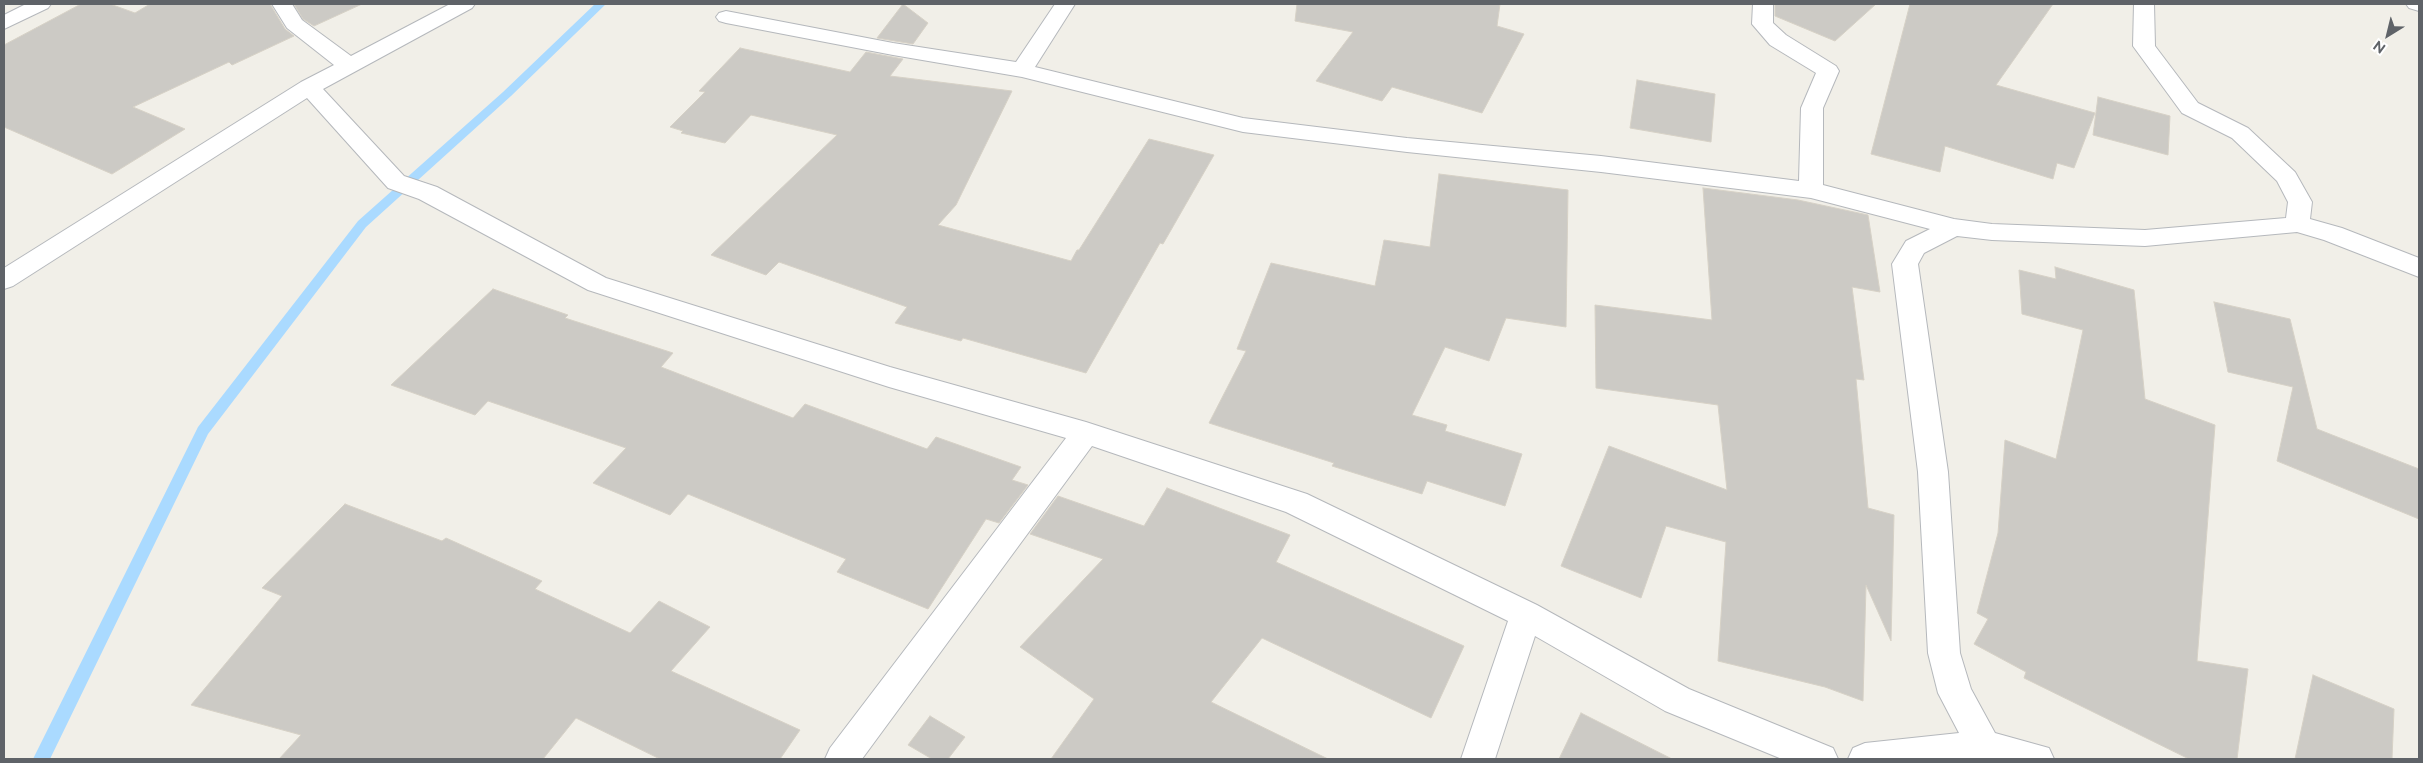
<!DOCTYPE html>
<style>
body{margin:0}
#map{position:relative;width:2423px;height:763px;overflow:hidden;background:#f1efe8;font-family:Raleway,sans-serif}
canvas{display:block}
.frame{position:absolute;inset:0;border:5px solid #5f6368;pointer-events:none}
.north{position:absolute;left:2363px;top:10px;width:50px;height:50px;-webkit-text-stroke:4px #fff;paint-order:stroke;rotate:216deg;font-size:14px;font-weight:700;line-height:20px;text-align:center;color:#5f6368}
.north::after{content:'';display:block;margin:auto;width:18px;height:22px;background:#5f6368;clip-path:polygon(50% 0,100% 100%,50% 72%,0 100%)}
</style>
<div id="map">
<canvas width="2423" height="763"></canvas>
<div class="frame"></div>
<div class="north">N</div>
</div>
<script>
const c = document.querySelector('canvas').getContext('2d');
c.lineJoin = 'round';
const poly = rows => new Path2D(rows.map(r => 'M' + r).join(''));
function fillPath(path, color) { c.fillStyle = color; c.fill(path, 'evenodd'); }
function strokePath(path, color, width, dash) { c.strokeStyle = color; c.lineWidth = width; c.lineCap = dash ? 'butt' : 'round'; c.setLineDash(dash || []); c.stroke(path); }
fillPath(poly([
 [595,4,606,4,511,96,366,227,208,434,50,759,33,759,198,427,358,221,503,92,595,4]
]), '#aadaff');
const building = poly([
 [81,4,110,4,135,13,150,4,270,4,285,29,294,36,232,65,229,62,133,107,185,129,112,174,4,127,4,45,81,4],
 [294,4,362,4,314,26,303,19,294,4],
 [903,4,928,23,913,44,877,38,903,4],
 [1297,4,1500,4,1497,26,1524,34,1482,113,1392,87,1382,101,1316,81,1353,32,1295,21,1297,4],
 [1775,4,1876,4,1835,41,1775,16,1775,4],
 [1910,4,2053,4,1996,85,2095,113,2074,168,2057,163,2053,179,1945,146,1940,172,1871,154,1910,4],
 [740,48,850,72,866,52,903,59,890,76,1012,91,956,205,938,225,1071,261,1077,250,1079,250,1149,139,1214,155,1163,244,1160,243,1086,373,963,338,961,341,895,323,907,307,779,262,766,275,711,255,837,135,751,115,725,143,681,133,683,131,670,127,705,92,699,91,740,48],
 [1637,80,1715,94,1711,142,1630,128,1637,80],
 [2098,97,2170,116,2168,155,2093,135,2098,97],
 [1439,174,1568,190,1566,327,1506,318,1489,361,1445,347,1412,415,1447,425,1445,431,1522,454,1505,506,1427,481,1422,494,1332,466,1334,463,1209,423,1246,351,1237,349,1271,263,1375,286,1384,240,1430,247,1439,174],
 [1703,188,1798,200,1868,215,1880,292,1852,287,1864,380,1856,379,1868,508,1894,515,1891,641,1866,585,1863,701,1825,687,1718,661,1726,542,1666,526,1641,598,1561,566,1609,446,1727,490,1718,405,1596,388,1595,305,1712,320,1703,188],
 [2055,267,2134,290,2145,399,2215,425,2197,661,2248,669,2237,759,2189,759,2024,678,2026,672,1974,644,1988,619,1977,613,1998,533,2005,440,2056,459,2083,330,2022,314,2019,270,2056,279,2055,267],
 [493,289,568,315,565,318,673,353,661,367,793,418,805,404,927,449,936,437,1021,467,1012,480,1028,485,999,523,986,519,928,609,837,572,846,559,688,494,670,515,593,483,626,448,488,401,475,415,391,385,493,289],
 [2214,302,2290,319,2317,429,2419,469,2419,519,2277,461,2293,387,2228,372,2214,302],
 [1167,488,1290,535,1276,562,1464,646,1431,718,1262,638,1211,702,1328,759,1051,759,1094,699,1020,647,1103,559,1030,534,1058,496,1144,526,1167,488],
 [345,504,442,541,446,538,542,581,535,589,630,633,659,601,710,627,671,671,800,730,780,759,660,759,576,718,543,759,279,759,301,735,191,705,282,596,262,588,345,504],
 [2313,675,2394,709,2392,759,2295,759,2313,675],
 [1581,713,1672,759,1559,759,1581,713],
 [930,716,965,737,948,759,932,759,908,745,930,716]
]);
fillPath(building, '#cccac5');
strokePath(building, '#d6d1c6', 1);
const street = poly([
 [26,4,51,4,48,8,4,29,4,15,26,4],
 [272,4,292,4,302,20,351,56,450,4,475,4,472,8,323,89,404,176,437,187,606,278,890,367,1086,422,1307,494,1537,605,1689,689,1833,748,1838,759,1782,759,1665,711,1535,636,1495,759,1461,759,1508,621,1286,512,1092,446,862,759,825,759,830,748,1066,438,889,387,588,290,419,199,388,188,307,98,13,286,4,289,4,268,301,82,334,65,287,28,272,4],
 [1055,4,1075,4,1035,67,1243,118,1407,138,1601,156,1799,181,1801,108,1816,73,1770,45,1752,24,1753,4,1773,4,1773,23,1786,35,1836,66,1839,71,1823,108,1823,185,1954,219,1992,224,2145,230,2286,218,2288,202,2277,181,2232,138,2182,113,2133,46,2134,4,2154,4,2155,46,2198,103,2248,128,2295,172,2312,202,2310,219,2342,228,2419,258,2419,277,2324,240,2297,232,2145,246,1992,240,1957,236,1924,253,1918,264,1948,472,1960,653,1971,689,1995,733,2049,748,2054,759,1848,759,1853,748,1865,743,1959,733,1938,693,1928,653,1918,472,1892,264,1906,241,1930,229,1811,198,1601,172,1407,152,1243,132,1022,77,893,55,726,23,719,21,716,17,719,13,726,11,893,43,1016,62,1055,4],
 [2406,4,2419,4,2419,11,2409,8,2406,4]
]);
strokePath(street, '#b5b8bc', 2);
fillPath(street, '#fff');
</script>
